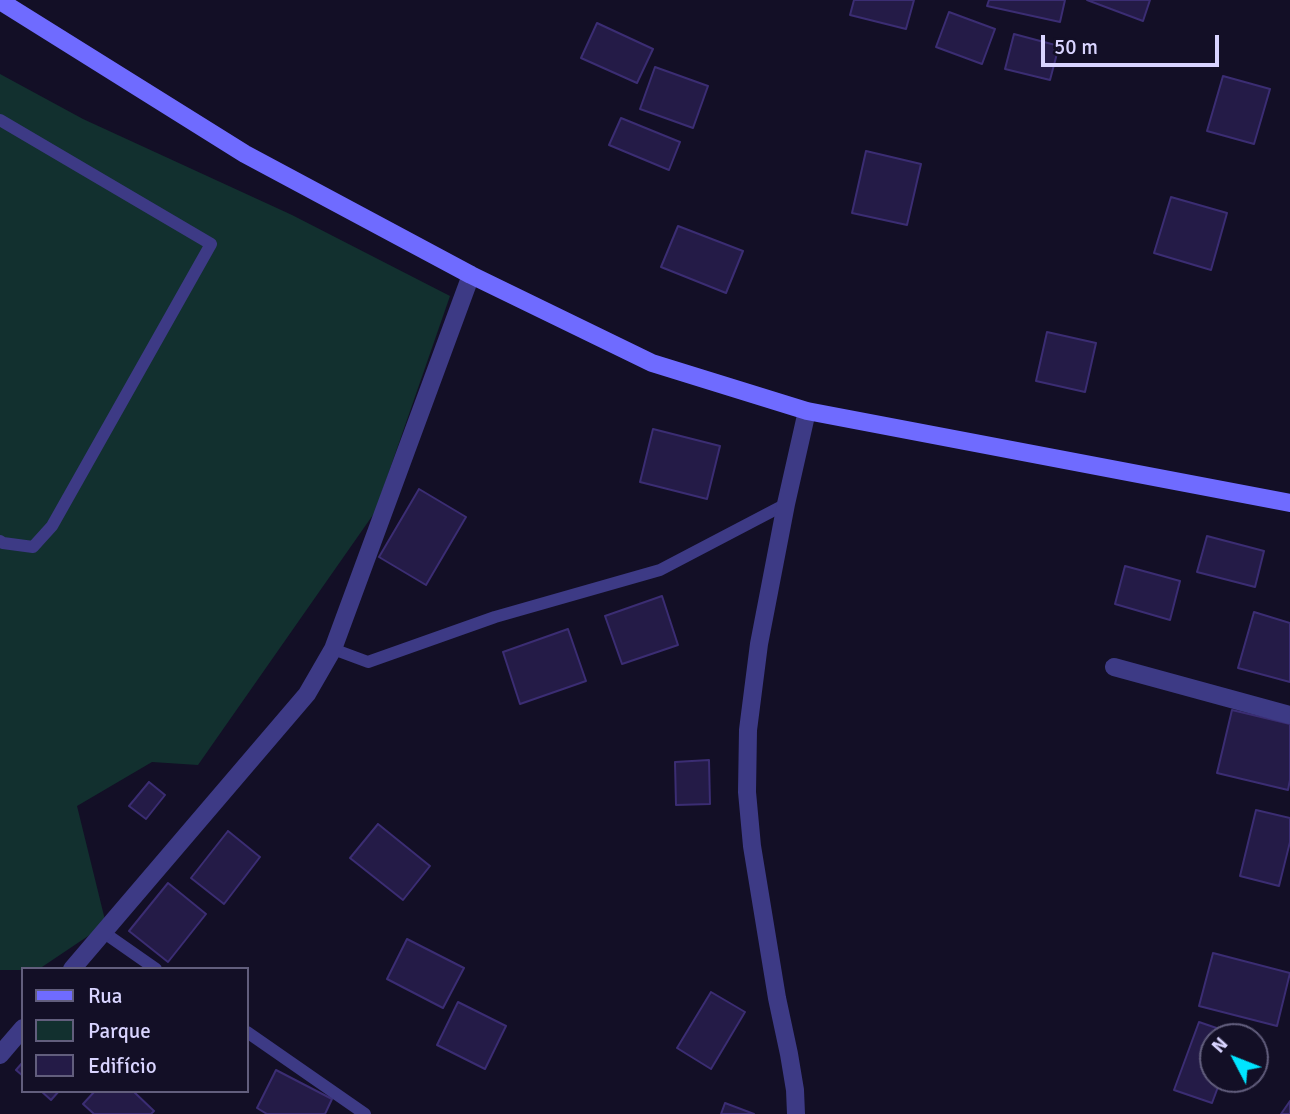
<!DOCTYPE html>
<meta charset="utf-8">
<style>
body{margin:0}
#map{position:relative;width:1290px;height:1114px;overflow:hidden;background:#130f26;font-family:Signika,sans-serif}
canvas{display:block}
.legend{position:absolute;left:21px;top:967px;width:228px;height:126px;box-sizing:border-box;background:#130f26;border:2px solid #625e7d;margin:0;padding:9px 12px;list-style:none;font-size:21px;color:#d9d4ff}
.legend li{display:flex;align-items:center;gap:14px;height:35px}
.legend b{width:35px;border:2px solid #625e7d}
.north{position:absolute;left:1199px;top:1023px;width:70px;height:70px;box-sizing:border-box;background:#130f26;border:2px solid #625e7d;border-radius:50%;rotate:312deg;font-size:19px;font-weight:700;line-height:28px;text-align:center;color:#d9d4ff}
.north::after{content:'';display:block;margin:auto;width:24px;height:32px;background:#00e5ff;clip-path:polygon(50% 0,100% 100%,50% 72%,0 100%)}
.scale{position:absolute;left:1041px;top:35px;width:178px;height:32px;box-sizing:border-box;border:4px solid #d9d4ff;border-top:0;padding-left:9px;font-size:21px;line-height:24px;white-space:nowrap;color:#d9d4ff;-webkit-text-stroke:5px #130f26;paint-order:stroke}
</style>
<div id="map">
<canvas width="1290" height="1114"></canvas>
<ul class="legend">
<li><b style="height:9px;background:#6f6bff"></b>Rua</li>
<li><b style="height:19px;background:#12302f"></b>Parque</li>
<li><b style="height:19px;background:#241b47"></b>Edifício</li>
</ul>
<div class="north">N</div>
<div class="scale">50 m</div>
</div>
<script>
const c = document.querySelector('canvas').getContext('2d');
c.lineJoin = 'round';
function fillPath(path, color) { c.fillStyle = color; c.fill(path, 'evenodd'); }
const poly = rows => new Path2D(rows.map(r => 'M' + r).join(''));
function strokePath(path, color, width, dash) { c.strokeStyle = color; c.lineWidth = width; c.lineCap = dash ? 'butt' : 'round'; c.setLineDash(dash || []); c.stroke(path); }
fillPath(poly([
 [0,74,83,119,292,215,450,296,375,512,198,765,152,762,77,806,106,924,39,969,23,969,23,970,0,970]
]), '#12302f');
const building = poly([
 [854,0,914,0,906,29,850,15,854,0],
 [989,0,1065,0,1060,22,987,6,989,0],
 [1087,0,1150,0,1143,21,1087,0],
 [949,12,995,29,982,64,936,47,949,12],
 [597,23,653,49,637,83,581,58,597,23],
 [1014,34,1059,46,1050,80,1005,69,1014,34],
 [655,67,708,86,693,128,640,109,655,67],
 [1223,76,1270,89,1254,144,1207,131,1223,76],
 [621,118,680,142,669,170,609,145,621,118],
 [866,151,921,164,907,225,852,213,866,151],
 [1171,197,1227,213,1211,270,1154,253,1171,197],
 [678,226,743,251,726,293,661,267,678,226],
 [1047,332,1096,343,1085,392,1036,381,1047,332],
 [653,429,720,446,707,499,640,482,653,429],
 [419,489,466,517,426,585,379,557,419,489],
 [1207,536,1264,551,1255,587,1197,572,1207,536],
 [1125,566,1180,581,1170,620,1115,604,1125,566],
 [662,596,678,645,622,664,605,616,662,596],
 [1254,612,1290,623,1290,682,1238,668,1254,612],
 [568,629,586,681,520,704,503,652,568,629],
 [1232,710,1290,724,1290,780,1288,790,1217,773,1232,710],
 [709,760,710,804,676,805,675,762,709,760],
 [149,782,165,795,146,819,129,806,149,782],
 [1256,810,1290,818,1290,842,1279,886,1240,876,1256,810],
 [378,824,430,866,403,900,350,858,378,824],
 [228,831,260,857,224,904,191,878,228,831],
 [168,883,206,914,168,962,129,931,168,883],
 [407,939,464,968,443,1008,387,979,407,939],
 [1213,953,1290,973,1277,1026,1199,1006,1213,953],
 [711,992,745,1012,711,1069,677,1048,711,992],
 [458,1002,506,1026,485,1069,437,1045,458,1002],
 [1199,1022,1237,1035,1236,1037,1213,1037,1213,1079,1221,1079,1212,1103,1174,1090,1199,1022],
 [23,1062,23,1076,16,1070,23,1062],
 [276,1070,332,1099,325,1114,267,1114,257,1108,276,1070],
 [41,1091,59,1091,51,1100,41,1091],
 [95,1091,133,1091,154,1111,151,1114,94,1114,83,1104,95,1091],
 [1290,1101,1290,1114,1281,1114,1290,1101],
 [725,1103,754,1114,721,1114,725,1103]
]);
fillPath(building, '#241b47');
strokePath(building, '#3b2d73', 2);
strokePath(poly([
 [0,120,211,244,52,526,33,547,3,543,0,541],
 [333,649,368,662,495,617,660,570,786,504],
 [103,932,156,969],
 [247,1032,365,1114]
]), '#3d3a85', 12);
strokePath(poly([
 [1114,667,1290,715],
 [72,969,307,694,333,649,471,275],
 [0,1055,23,1028],
 [796,1114,795,1090,789,1054,777,998,752,846,747,792,748,730,759,644,786,504,807,411]
]), '#3d3a85', 18);
strokePath(poly([
 [0,1,245,154,471,275,652,363,807,411,1290,503]
]), '#6f6bff', 18);
</script>
